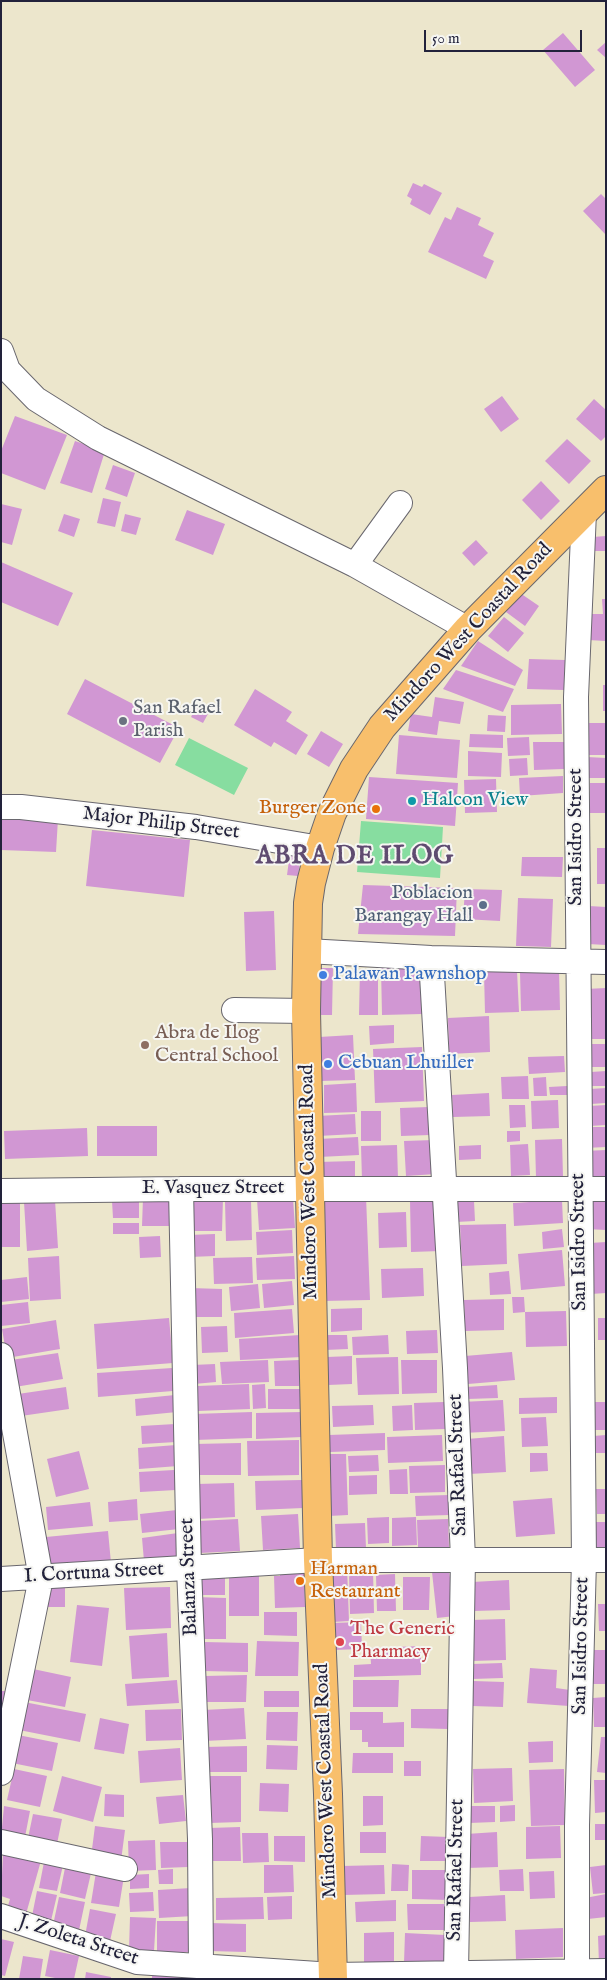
<!DOCTYPE html>
<style>
body{margin:0}
#map{position:relative;width:607px;height:1980px;overflow:hidden;background:#ece6cc;font-family:"IM FELL English",serif}
canvas{display:block}
.frame{position:absolute;inset:0;border:2px solid #22223b;pointer-events:none}
.scale{position:absolute;left:424px;top:30px;width:158px;height:22px;box-sizing:border-box;border:2px solid #22223b;border-top:0;padding-left:6px;font-size:15px;line-height:18px;white-space:nowrap;color:#22223b;-webkit-text-stroke:4px #f6f6f2;paint-order:stroke}
</style>
<div id="map">
<canvas width="607" height="1980"></canvas>
<div class="frame"></div>
<div class="scale">50 m</div>
</div>
<script>
const c = document.querySelector('canvas').getContext('2d');
c.lineJoin = 'round';
function fillPath(path, color) { c.fillStyle = color; c.fill(path, 'evenodd'); }
const poly = rows => new Path2D(rows.map(r => 'M' + r).join(''));
function strokePath(path, color, width, dash) { c.strokeStyle = color; c.lineWidth = width; c.lineCap = dash ? 'butt' : 'round'; c.setLineDash(dash || []); c.stroke(path); }
function drawText(font, color, halo, rows, align = 'center') {
  c.font = font + ' "IM FELL English",serif'; c.lineWidth = 4; c.setLineDash([]); c.textBaseline = 'middle'; c.strokeStyle = halo; c.fillStyle = color; for (const [text, x, y, turn = 0] of rows) {
    c.save(); c.translate(x, y); c.rotate((+turn || 0) * Math.PI / 180); c.textAlign = isNaN(turn) ? turn : align; if (halo) c.strokeText(text, 0, 0); c.fillText(text, 0, 0); c.restore();
  }
}
fillPath(poly([
 [189,738,248,768,234,795,175,765],
 [361,821,443,827,440,878,357,872]
]), '#87dda0');
fillPath(poly([
 [563,33,595,70,575,87,543,50],
 [606,42,606,58,597,50],
 [413,183,422,187,424,184,442,193,430,215,410,204,412,199,407,196],
 [601,194,606,199,606,235,583,211],
 [457,207,481,218,478,225,494,233,483,256,494,261,486,279,428,252,445,217,451,220],
 [502,396,519,419,501,432,484,409],
 [594,399,606,410,606,436,601,441,576,419],
 [15,416,67,435,45,490,1,473,1,451],
 [567,439,591,461,569,484,545,461],
 [75,441,105,451,92,493,60,483],
 [113,465,135,473,127,497,105,489],
 [541,481,560,501,541,520,522,500],
 [103,498,121,502,115,527,97,523],
 [1,504,22,509,12,545,1,542],
 [187,510,225,524,213,555,175,540],
 [64,514,80,519,74,537,58,531],
 [125,514,141,518,136,535,121,531],
 [606,536,606,551,593,551,593,537],
 [476,540,488,553,474,566,462,553],
 [1,562,73,593,58,626,1,602],
 [520,593,539,606,525,626,506,612],
 [602,599,606,599,606,641,588,640,587,614,603,614],
 [504,617,524,633,508,652,488,636],
 [478,641,523,670,515,686,461,666],
 [529,659,565,660,564,690,527,689],
 [456,670,514,689,503,712,443,689],
 [85,679,179,728,160,763,67,714],
 [603,685,606,685,606,711,603,711],
 [255,689,292,712,286,721,308,735,296,755,274,742,271,747,234,725],
 [435,697,464,702,460,724,439,721,437,735,408,731,411,714,432,717],
 [561,704,562,734,511,735,511,705],
 [197,706,209,712,203,723,191,717],
 [488,715,506,716,505,732,487,731],
 [583,723,606,723,606,755,583,755],
 [321,731,343,744,329,767,307,754],
 [470,734,503,735,503,748,469,747],
 [399,735,460,740,457,778,396,774],
 [529,737,530,755,508,756,507,738],
 [533,742,564,742,564,769,534,770],
 [468,751,502,753,501,777,468,776],
 [587,757,606,758,606,778,586,778],
 [527,758,528,775,510,776,509,759],
 [563,776,563,793,520,796,519,778],
 [369,777,458,783,455,826,366,819],
 [496,779,497,812,465,813,464,780],
 [590,783,606,783,606,813,590,813],
 [1,817,58,819,56,852,1,850],
 [92,830,190,840,184,897,86,886],
 [597,848,606,848,606,884,597,884],
 [290,853,301,855,298,876,287,875],
 [522,857,563,857,562,877,521,876],
 [363,885,457,888,455,936,358,934],
 [465,889,502,890,500,921,463,919],
 [518,898,553,899,551,947,516,946],
 [589,906,606,907,606,945,588,944],
 [274,911,276,970,246,971,244,912],
 [422,967,422,1014,382,1015,381,968],
 [315,968,333,968,332,1015,314,1015],
 [360,969,378,970,378,1015,359,1015],
 [559,970,560,1010,521,1011,520,972],
 [517,971,519,1012,485,1013,484,972],
 [606,988,606,1039,588,1039,586,989],
 [489,1016,490,1052,449,1054,448,1018],
 [394,1025,394,1043,370,1045,369,1026],
 [353,1035,355,1080,320,1081,319,1037],
 [589,1044,606,1044,606,1067,589,1067],
 [422,1047,424,1101,375,1103,373,1049],
 [564,1056,565,1072,529,1074,528,1057],
 [606,1071,606,1086,592,1086,591,1072],
 [528,1076,529,1099,502,1099,501,1077],
 [546,1077,547,1096,534,1096,533,1078],
 [356,1083,357,1112,324,1113,324,1085],
 [567,1086,568,1095,550,1095,549,1087],
 [606,1088,606,1103,591,1104,590,1089],
 [489,1093,490,1116,453,1117,452,1095],
 [558,1100,559,1128,532,1129,531,1101],
 [509,1105,525,1105,526,1127,510,1128],
 [606,1105,606,1125,590,1126,589,1106],
 [429,1107,430,1135,401,1136,400,1108],
 [361,1111,381,1111,381,1141,361,1141],
 [355,1114,356,1134,318,1136,317,1116],
 [97,1126,157,1126,157,1156,97,1156],
 [584,1127,606,1127,606,1147,585,1148],
 [87,1128,88,1156,5,1159,4,1131],
 [507,1131,520,1131,520,1141,507,1142],
 [358,1137,359,1155,319,1157,318,1139],
 [562,1139,563,1177,536,1178,535,1140],
 [434,1140,436,1174,406,1176,404,1141],
 [528,1144,530,1175,511,1176,510,1145],
 [397,1145,398,1179,362,1180,361,1146],
 [481,1145,481,1159,459,1160,459,1146],
 [606,1150,606,1181,584,1182,583,1151],
 [355,1161,355,1179,319,1180,318,1162],
 [366,1196,370,1300,323,1301,319,1198],
 [143,1198,170,1198,170,1226,142,1226],
 [187,1198,223,1198,222,1231,187,1231],
 [293,1198,295,1228,259,1230,257,1199],
 [439,1199,441,1251,411,1252,410,1200],
 [55,1200,58,1248,27,1251,24,1202],
 [251,1200,252,1240,226,1241,225,1201],
 [562,1200,563,1223,514,1226,513,1203],
 [1,1201,20,1201,20,1247,1,1247],
 [112,1201,139,1201,139,1218,113,1218],
 [474,1201,475,1221,456,1222,455,1202],
 [586,1201,606,1201,606,1230,586,1229],
 [406,1212,407,1247,379,1248,378,1213],
 [113,1223,139,1223,139,1234,113,1234],
 [506,1224,507,1264,462,1266,460,1225],
 [562,1229,564,1247,543,1249,542,1232],
 [292,1230,293,1253,257,1255,256,1232],
 [215,1234,215,1256,189,1257,189,1235],
 [160,1236,161,1257,140,1258,139,1237],
 [606,1242,606,1293,591,1294,590,1243],
 [562,1250,565,1286,521,1290,518,1254],
 [59,1256,61,1299,30,1301,28,1258],
 [294,1256,295,1279,257,1280,256,1258],
 [252,1257,253,1283,214,1284,213,1258],
 [423,1268,424,1296,382,1298,381,1269],
 [509,1271,511,1294,490,1295,489,1273],
 [27,1277,29,1299,1,1302,1,1280],
 [292,1281,294,1305,264,1308,262,1284],
 [258,1284,260,1308,231,1311,229,1287],
 [190,1288,222,1289,222,1317,190,1317],
 [512,1297,524,1297,525,1312,513,1313],
 [504,1299,504,1330,465,1331,464,1300],
 [28,1302,30,1323,1,1326,1,1305],
 [362,1308,362,1330,331,1332,331,1309],
 [292,1309,294,1333,235,1338,234,1313],
 [566,1311,567,1346,526,1347,525,1312],
 [169,1318,173,1363,97,1369,94,1324],
 [598,1318,606,1318,606,1340,598,1340],
 [56,1320,60,1349,7,1358,2,1329],
 [227,1326,228,1352,202,1353,201,1327],
 [437,1330,438,1353,407,1354,406,1331],
 [300,1335,302,1357,240,1360,239,1339],
 [324,1335,347,1335,348,1349,325,1350],
 [388,1335,389,1354,353,1355,352,1337],
 [512,1352,515,1380,468,1384,465,1356],
 [58,1353,63,1379,15,1387,11,1360],
 [352,1356,352,1384,328,1385,327,1357],
 [398,1357,399,1394,358,1395,356,1358],
 [268,1360,269,1382,222,1384,220,1362],
 [299,1360,299,1386,275,1386,274,1361],
 [401,1360,437,1360,437,1393,402,1394],
 [215,1364,216,1382,194,1384,192,1365],
 [172,1368,173,1391,98,1397,97,1373],
 [249,1384,250,1409,198,1411,197,1386],
 [265,1384,266,1408,253,1409,252,1385],
 [497,1385,498,1398,467,1399,466,1387],
 [66,1387,69,1409,21,1416,18,1394],
 [268,1389,303,1389,303,1409,268,1409],
 [175,1395,177,1412,136,1416,135,1399],
 [557,1397,557,1413,519,1414,519,1398],
 [503,1400,505,1431,462,1433,461,1402],
 [444,1402,445,1429,415,1430,414,1403],
 [591,1402,606,1402,606,1430,592,1430],
 [373,1405,374,1425,333,1427,332,1406],
 [412,1405,413,1430,393,1431,392,1406],
 [252,1412,252,1438,195,1440,194,1414],
 [302,1412,302,1437,256,1439,256,1413],
 [546,1417,548,1446,522,1447,521,1418],
 [175,1424,176,1442,142,1444,141,1426],
 [385,1433,385,1450,330,1452,329,1435],
 [442,1435,443,1461,388,1463,387,1437],
 [606,1435,606,1453,594,1453,593,1436],
 [504,1436,506,1472,469,1474,467,1439],
 [299,1440,299,1475,248,1476,247,1441],
 [241,1443,241,1475,194,1475,194,1444],
 [176,1445,178,1466,139,1469,138,1448],
 [79,1451,89,1489,56,1497,47,1459],
 [530,1453,547,1453,548,1471,530,1472],
 [327,1454,346,1454,348,1515,329,1516],
 [378,1455,379,1471,349,1472,348,1456],
 [445,1465,445,1492,410,1493,409,1466],
 [407,1469,408,1494,390,1494,389,1470],
 [174,1470,176,1490,140,1492,139,1472],
 [377,1475,377,1494,349,1495,349,1476],
 [302,1480,303,1508,256,1510,255,1481],
 [234,1483,235,1517,198,1519,197,1484],
 [596,1489,606,1489,606,1514,597,1514],
 [449,1495,450,1515,416,1516,415,1496],
 [552,1498,555,1534,516,1537,513,1501],
 [137,1499,138,1520,109,1522,108,1502],
 [90,1502,93,1526,48,1530,46,1507],
 [177,1510,179,1529,142,1533,140,1514],
 [298,1514,300,1548,263,1550,261,1516],
 [389,1517,389,1543,368,1544,367,1518],
 [416,1517,417,1545,392,1546,392,1518],
 [238,1519,240,1551,200,1553,198,1521],
 [448,1519,449,1547,418,1548,417,1520],
 [594,1522,606,1522,606,1552,595,1552],
 [365,1523,366,1548,336,1549,335,1524],
 [108,1531,111,1563,48,1568,46,1537],
 [178,1533,180,1556,144,1561,142,1538],
 [347,1567,349,1621,333,1622,331,1568],
 [449,1570,455,1616,437,1618,432,1572],
 [304,1571,305,1607,275,1608,274,1576,280,1576,280,1572],
 [373,1571,374,1613,350,1614,349,1572],
 [395,1574,396,1611,377,1611,376,1575],
 [259,1575,259,1616,229,1616,229,1576],
 [196,1577,225,1577,225,1595,197,1595],
 [403,1577,430,1577,429,1610,403,1610],
 [509,1580,510,1610,473,1611,472,1582],
 [170,1587,171,1628,126,1630,124,1588],
 [46,1588,65,1588,65,1607,46,1607],
 [196,1597,226,1598,226,1639,195,1639],
 [598,1604,606,1604,606,1631,599,1631],
 [77,1605,109,1608,102,1666,70,1662],
 [264,1612,297,1612,297,1636,264,1635],
 [505,1619,506,1660,472,1661,471,1620],
 [361,1622,362,1649,333,1650,332,1623],
 [167,1633,169,1677,132,1679,129,1636],
 [257,1641,299,1642,298,1676,255,1676],
 [204,1642,248,1643,248,1672,203,1671],
 [421,1646,421,1675,354,1677,354,1665,371,1664,370,1648],
 [593,1650,606,1650,606,1684,593,1684],
 [502,1663,503,1678,472,1679,472,1664],
 [530,1668,557,1670,556,1688,570,1690,569,1706,527,1703],
 [33,1669,71,1677,65,1707,27,1700],
 [247,1675,246,1702,205,1702,205,1676],
 [177,1680,179,1703,127,1706,125,1684],
 [353,1680,399,1680,398,1707,353,1707],
 [473,1681,504,1682,503,1707,472,1706],
 [1,1691,5,1691,2,1710,1,1710],
 [264,1691,299,1691,299,1707,264,1707],
 [606,1697,606,1727,594,1727,593,1698],
 [24,1702,86,1714,80,1742,19,1730],
 [244,1708,246,1739,204,1741,203,1710],
 [181,1709,182,1740,146,1741,145,1710],
 [411,1709,448,1709,448,1729,411,1728],
 [267,1712,298,1712,297,1741,266,1740],
 [350,1712,383,1712,383,1723,404,1722,404,1747,368,1747,368,1742,362,1742,362,1730,350,1730],
 [100,1718,129,1724,124,1754,94,1749],
 [18,1735,58,1743,52,1771,12,1763],
 [601,1737,606,1737,606,1773,597,1772],
 [553,1741,553,1762,529,1763,528,1742],
 [267,1745,298,1746,297,1770,266,1769],
 [247,1746,247,1772,204,1772,204,1747],
 [180,1748,182,1780,140,1783,138,1751],
 [353,1753,393,1753,393,1773,352,1773],
 [404,1761,421,1761,421,1776,404,1776],
 [512,1768,513,1801,474,1803,473,1769],
 [14,1769,47,1776,40,1807,7,1800],
 [564,1769,565,1825,531,1826,529,1770],
 [62,1776,102,1787,93,1822,53,1811],
 [208,1776,241,1776,241,1822,209,1823],
 [594,1780,606,1780,606,1812,595,1813],
 [260,1783,289,1784,288,1812,259,1811],
 [105,1794,124,1795,124,1817,104,1816],
 [183,1795,186,1821,159,1824,156,1797],
 [363,1796,383,1796,383,1825,363,1826],
 [515,1805,515,1821,500,1822,500,1806],
 [4,1806,30,1811,24,1842,1,1838],
 [469,1806,495,1806,495,1822,469,1823],
 [33,1814,62,1819,56,1849,27,1843],
 [595,1824,606,1824,606,1840,595,1840],
 [95,1826,125,1830,121,1861,91,1857],
 [560,1826,561,1858,526,1859,526,1827],
 [240,1827,241,1861,209,1861,209,1828],
 [360,1832,386,1832,386,1853,360,1853],
 [497,1832,498,1867,467,1868,466,1834],
 [242,1833,268,1833,269,1862,243,1863],
 [274,1836,305,1836,305,1862,274,1861],
 [421,1836,449,1837,449,1861,420,1861],
 [155,1840,156,1870,129,1871,128,1841],
 [160,1842,188,1842,188,1867,161,1868],
 [3,1854,28,1860,29,1854,42,1857,26,1914,7,1909,10,1899,1,1896],
 [45,1857,64,1861,57,1891,39,1888],
 [66,1863,92,1869,85,1899,60,1893],
 [392,1864,409,1865,408,1891,391,1891],
 [264,1865,293,1865,294,1892,264,1893],
 [384,1865,385,1894,343,1895,342,1866],
 [606,1865,606,1893,593,1894,590,1867],
 [173,1869,173,1884,159,1884,158,1870],
 [523,1869,524,1891,500,1891,499,1870],
 [412,1870,449,1870,449,1900,412,1899],
 [554,1871,555,1898,530,1899,529,1872],
 [96,1872,124,1876,119,1907,91,1903],
 [149,1874,149,1888,130,1889,130,1875],
 [191,1888,193,1916,159,1918,158,1890],
 [37,1891,57,1895,50,1925,31,1921],
 [153,1892,154,1911,130,1912,129,1893],
 [606,1894,606,1917,588,1919,585,1898],
 [505,1895,506,1921,470,1922,469,1897],
 [292,1896,292,1919,268,1920,267,1897],
 [59,1897,85,1902,78,1935,52,1930],
 [263,1897,264,1919,216,1920,216,1898],
 [396,1900,396,1921,356,1922,355,1902],
 [407,1904,449,1904,448,1930,408,1930],
 [90,1909,116,1914,110,1941,85,1936],
 [130,1917,156,1918,154,1951,129,1950],
 [157,1921,193,1921,193,1952,157,1952],
 [210,1923,246,1924,246,1952,209,1951],
 [563,1928,563,1957,516,1959,515,1930],
 [394,1932,394,1968,364,1968,364,1933],
 [405,1933,445,1935,444,1964,404,1963],
 [606,1935,606,1964,599,1964,598,1936],
 [1,1939,14,1942,5,1976,1,1975],
 [50,1950,79,1956,74,1979,60,1979,45,1976],
 [23,1956,43,1959,40,1979,19,1979],
 [86,1972,111,1977,111,1979,85,1979],
 [152,1974,180,1976,180,1979,152,1979]
]), '#d197d3');
const minor = poly([
 [1,351,8,370,36,399,98,438,355,565,468,629],
 [355,565,400,503],
 [1,807,21,807,196,827,320,848],
 [307,951,431,958,606,962],
 [431,958,455,1368,463,1559,456,1973],
 [234,1010,306,1011],
 [181,1189,189,1568,200,1839,201,1966],
 [1,1191,181,1189,606,1189],
 [1,1355,41,1578,1,1773],
 [1,1579,318,1560,606,1560],
 [1,1842,125,1869],
 [1,1916,137,1962,333,1975,606,1971],
 [577,1971,577,1825,584,1560,576,697,584,512]
]);
const major = poly([
 [333,1979,328,1794,318,1560,306,1011,308,903,311,883,320,848,332,813,354,769,382,727,468,629,606,490]
]);
strokePath(minor, '#69676e', 26);
strokePath(major, '#69676e', 30);
strokePath(minor, '#fff', 24);
strokePath(major, '#f8bf6c', 28);
for (const [x, y, r, color] of [
 [123,721,5,"#6b7280"],
 [412,801,5,"#0f9aa8"],
 [376,809,5,"#e8710a"],
 [483,905,5,"#5c6f8a"],
 [323,975,5,"#3f7fe0"],
 [145,1045,5,"#8d6e63"],
 [328,1064,5,"#3f7fe0"],
 [300,1581,5,"#e8710a"],
 [340,1642,5,"#e0444e"]
]) { const dot = new Path2D(); dot.arc(x, y, r, 0, 2 * Math.PI); c.fillStyle = color; c.fill(dot); strokePath(dot, '#f6f6f2', 2); }
drawText('20px', '#22223b', '#f6f6f2', [
 ["Mindoro West Coastal Road",469,633,-47],
 ["Major Philip Street",161,824,7],
 ["San Isidro Street",577,837,-90],
 ["Mindoro West Coastal Road",310,1182,-91],
 ["E. Vasquez Street",213,1189],
 ["San Isidro Street",580,1242,-91],
 ["San Rafael Street",459,1465,-92],
 ["I. Cortuna Street",94,1574,-3],
 ["Balanza Street",190,1577,-92],
 ["San Isidro Street",582,1646,-89],
 ["Mindoro West Coastal Road",327,1781,-92],
 ["San Rafael Street",457,1870,-89],
 ["J. Zoleta Street",78,1941,18]
]);
drawText('20px', '#5b616d', '#f6f6f2', [
 ["San Rafael",133,709],
 ["Parish",133,732]
], 'left');
drawText('20px', '#0d838f', '#f6f6f2', [
 ["Halcon View",422,801]
], 'left');
drawText('20px', '#c56008', '#f6f6f2', [
 ["Burger Zone",366,809],
 ["Harman",310,1570,"left"],
 ["Restaurant",310,1593,"left"]
], 'right');
drawText('20px', '#4e5e75', '#f6f6f2', [
 ["Poblacion",473,894],
 ["Barangay Hall",473,917]
], 'right');
drawText('20px', '#366cbe', '#f6f6f2', [
 ["Palawan Pawnshop",333,975],
 ["Cebuan Lhuiller",338,1064]
], 'left');
drawText('20px', '#785e54', '#f6f6f2', [
 ["Abra de Ilog",155,1034],
 ["Central School",155,1057]
], 'left');
drawText('20px', '#be3a42', '#f6f6f2', [
 ["The Generic",350,1630],
 ["Pharmacy",350,1653]
], 'left');
c.letterSpacing = '1px';
drawText('bold 25px', '#5f4b70', '#f6f6f2', [
 ["ABRA DE ILOG",355,858]
]);
c.letterSpacing = '0px';
</script>
